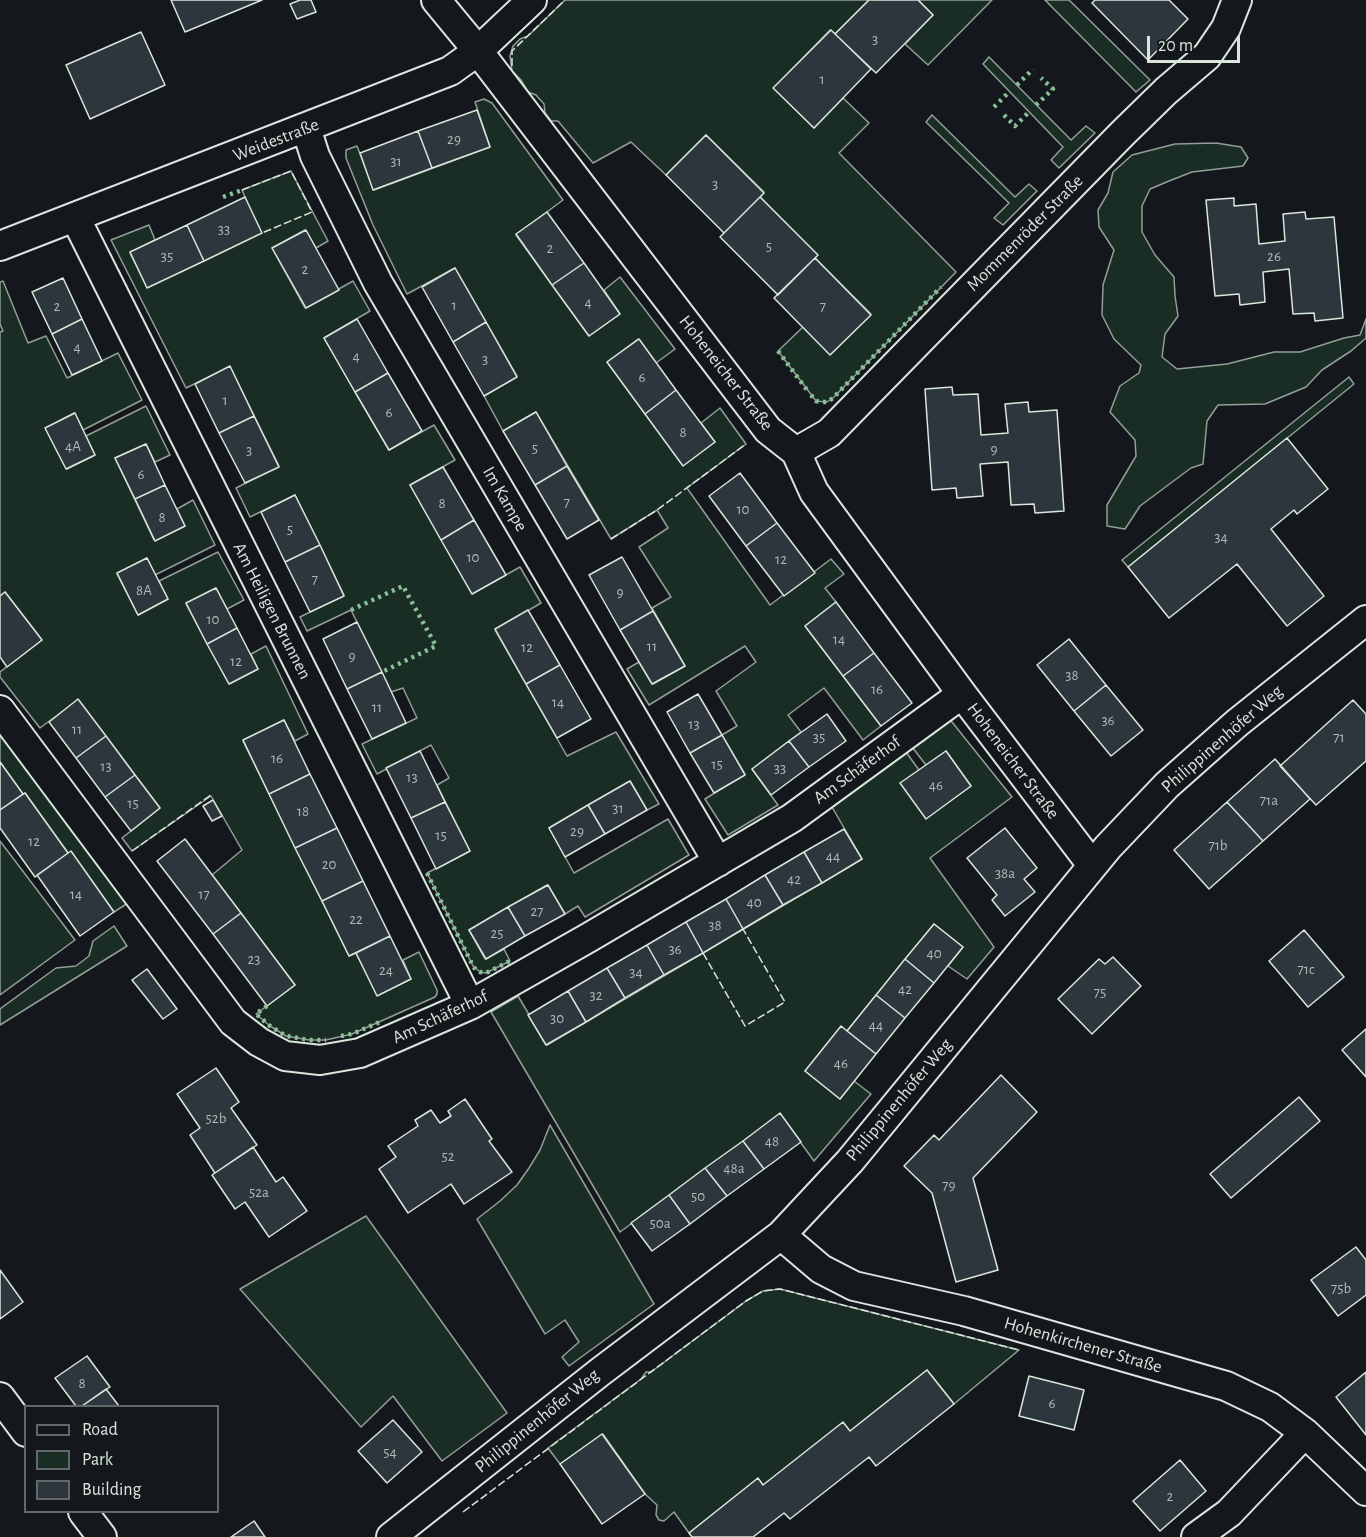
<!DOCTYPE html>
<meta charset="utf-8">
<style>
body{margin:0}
#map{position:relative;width:1366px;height:1537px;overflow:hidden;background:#14181c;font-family:"Alegreya Sans",sans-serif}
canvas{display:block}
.legend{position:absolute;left:24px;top:1405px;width:195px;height:108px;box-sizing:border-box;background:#14181c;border:2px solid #626a69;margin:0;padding:8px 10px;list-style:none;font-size:18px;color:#d8e6dc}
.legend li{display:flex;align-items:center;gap:12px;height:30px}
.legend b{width:30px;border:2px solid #626a69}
.scale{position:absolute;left:1147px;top:36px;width:93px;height:27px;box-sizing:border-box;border:3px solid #d8e6dc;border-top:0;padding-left:8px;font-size:18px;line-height:21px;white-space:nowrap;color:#d8e6dc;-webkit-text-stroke:4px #14181c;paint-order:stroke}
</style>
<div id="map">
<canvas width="1366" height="1537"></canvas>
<ul class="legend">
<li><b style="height:8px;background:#14181c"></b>Road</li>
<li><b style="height:16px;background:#1a2d24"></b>Park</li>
<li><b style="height:16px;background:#2c363c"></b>Building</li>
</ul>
<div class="scale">20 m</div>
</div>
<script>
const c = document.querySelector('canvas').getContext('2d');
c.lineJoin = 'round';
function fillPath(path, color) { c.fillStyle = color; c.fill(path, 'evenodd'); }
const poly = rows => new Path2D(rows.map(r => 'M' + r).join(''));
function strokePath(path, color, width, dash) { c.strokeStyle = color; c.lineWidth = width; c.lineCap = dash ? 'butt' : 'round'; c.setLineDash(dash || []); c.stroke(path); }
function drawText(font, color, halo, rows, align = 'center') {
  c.font = font + ' "Alegreya Sans",sans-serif'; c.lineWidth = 4.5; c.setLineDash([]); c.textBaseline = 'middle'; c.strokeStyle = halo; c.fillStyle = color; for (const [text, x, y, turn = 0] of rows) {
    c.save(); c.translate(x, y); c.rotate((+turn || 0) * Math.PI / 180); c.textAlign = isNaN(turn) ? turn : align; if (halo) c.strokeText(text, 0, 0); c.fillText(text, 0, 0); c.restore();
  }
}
const green = poly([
 [565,0,869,0,835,34,830,30,774,88,814,128,843,98,869,123,839,153,956,272,833,398,827,402,816,401,778,351,803,327,831,354,871,314,815,258,817,255,760,197,764,192,706,135,666,175,631,142,593,163,558,121,551,121,545,113,544,104,536,95,528,92,521,80,512,71,510,56,513,46,520,39,528,36,565,0],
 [918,0,992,0,928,65,905,44,933,15,918,0],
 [1045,0,1069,0,1150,80,1136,92,1045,0],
 [989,57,1071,140,1086,126,1095,133,1059,168,1051,160,1063,147,983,64,989,57],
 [484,99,492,103,563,200,516,235,589,336,620,314,604,290,620,277,675,349,656,363,638,339,607,362,683,465,715,442,701,423,720,408,746,444,687,488,770,605,831,559,844,574,825,588,836,602,805,626,881,726,863,740,824,688,788,715,801,732,752,769,778,805,728,835,705,799,745,774,722,735,737,726,716,691,756,662,745,646,649,705,627,669,639,662,653,684,685,666,652,608,671,597,639,547,668,528,657,510,611,539,536,412,503,431,484,396,517,376,455,268,407,294,373,225,346,158,346,150,357,146,374,190,490,147,475,102,484,99],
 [932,115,1015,197,1029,184,1037,191,1003,225,994,218,1009,203,926,122,932,115],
 [1216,143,1241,147,1248,158,1243,166,1192,172,1169,181,1150,189,1142,206,1142,232,1155,255,1174,277,1175,296,1178,316,1165,334,1162,357,1177,369,1227,364,1274,352,1300,352,1344,338,1360,335,1366,319,1366,338,1351,351,1322,370,1306,387,1265,404,1218,405,1207,421,1203,464,1191,468,1140,506,1125,529,1107,526,1107,505,1136,456,1135,440,1110,412,1120,386,1139,373,1141,365,1114,339,1102,315,1103,285,1114,250,1099,227,1098,210,1108,193,1113,172,1132,155,1175,144,1216,143],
 [291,171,328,241,316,248,305,230,272,248,305,308,353,281,370,311,324,338,389,450,434,425,455,460,410,485,472,594,520,567,541,603,495,630,567,756,616,732,659,804,647,810,630,781,549,828,574,873,668,819,689,855,585,917,578,906,565,914,547,885,469,930,485,959,504,949,510,961,486,973,480,972,473,966,427,873,470,851,437,785,449,778,431,745,377,774,362,744,417,718,403,688,391,692,351,610,307,631,300,617,344,595,295,495,250,517,236,488,279,466,230,367,186,388,111,240,149,225,155,240,130,253,147,287,245,197,242,190,291,171],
 [3,281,28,343,46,336,67,378,118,353,142,400,83,430,74,413,46,428,67,469,95,455,86,436,146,406,170,455,155,462,146,444,115,458,154,540,185,526,177,509,193,500,215,545,155,575,147,558,117,574,138,615,168,599,159,581,218,552,244,600,227,609,216,588,186,604,229,684,258,669,251,654,266,646,308,734,295,741,284,720,243,741,349,956,356,953,377,995,411,979,403,960,419,952,437,990,437,994,435,997,352,1034,326,1040,309,1040,286,1036,270,1026,256,1014,295,985,212,875,242,850,211,796,132,851,122,838,160,808,78,700,40,728,0,677,0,672,42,640,5,592,0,596,0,332,3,331,0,324,0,282,3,281],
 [1349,377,1354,384,1128,567,1122,560,1349,377],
 [950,721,952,722,1012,797,930,858,994,947,967,979,948,966,963,947,934,924,847,1031,841,1027,805,1071,840,1099,854,1081,871,1094,814,1161,780,1114,620,1232,491,1012,518,996,547,1045,862,859,832,807,906,752,919,770,926,818,971,786,946,751,926,765,912,747,950,721],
 [0,731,128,903,114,912,71,852,68,853,25,793,23,794,0,762,0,731],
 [0,841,75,940,0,995,0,841],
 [114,926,127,946,0,1025,0,1009,56,968,76,966,89,956,93,941,114,926],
 [550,1125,654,1304,569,1366,562,1357,579,1342,565,1320,545,1334,477,1219,500,1201,517,1185,529,1168,540,1150,550,1125],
 [366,1216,507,1413,442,1461,393,1396,361,1427,240,1289,366,1216],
 [780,1289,1019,1350,954,1404,927,1370,850,1431,763,1485,757,1479,689,1533,674,1512,664,1521,659,1520,656,1515,657,1505,645,1494,603,1434,560,1464,548,1448,641,1379,646,1372,651,1372,746,1301,763,1291,780,1289]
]);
fillPath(green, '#1a2d24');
strokePath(green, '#939e99', 1.5);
const building = poly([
 [171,0,262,0,185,32,171,0],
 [300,0,311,0,316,12,297,19,290,4,300,0],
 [869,0,918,0,933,15,876,73,835,34,869,0],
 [1095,0,1169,0,1188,19,1148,60,1092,3,1095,0],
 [831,30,871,69,814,128,773,88,831,30],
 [141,32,165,85,90,119,66,65,141,32],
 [477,110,490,147,432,168,418,131,477,110],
 [418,131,432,168,373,190,360,153,418,131],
 [706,135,764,193,724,233,666,175,706,135],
 [245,197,262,233,204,261,187,225,245,197],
 [760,197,818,255,778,295,720,237,760,197],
 [1234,198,1234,206,1256,204,1259,244,1285,241,1283,214,1305,212,1306,219,1334,217,1343,318,1315,321,1314,313,1293,314,1289,269,1263,272,1265,302,1240,305,1239,294,1215,296,1206,200,1234,198],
 [547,212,584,263,552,285,516,234,547,212],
 [187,225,204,261,147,288,130,252,187,225],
 [306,230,339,290,306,308,272,248,306,230],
 [815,258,871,315,830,355,774,298,815,258],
 [584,263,620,314,589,336,552,285,584,263],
 [455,268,486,322,453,342,422,287,455,268],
 [63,278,82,319,52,334,32,292,63,278],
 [82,319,102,361,72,375,52,334,82,319],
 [357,319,388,373,355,392,324,338,357,319],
 [486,322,517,377,484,396,453,342,486,322],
 [639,339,676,390,645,414,607,362,639,339],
 [230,366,254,416,219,433,195,384,230,366],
 [388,373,422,431,389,450,355,392,388,373],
 [952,387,953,395,978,394,981,435,1008,433,1005,404,1028,402,1029,412,1057,410,1064,511,1035,513,1034,504,1011,505,1008,462,980,464,983,496,957,498,956,488,932,490,925,389,952,387],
 [676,390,715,442,683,466,645,414,676,390],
 [536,412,567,466,535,485,503,431,536,412],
 [75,413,95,455,66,469,45,428,75,413],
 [254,416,279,467,245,483,219,433,254,416],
 [1287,438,1328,489,1297,514,1294,510,1271,529,1324,596,1287,626,1237,564,1169,618,1128,567,1287,438],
 [146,444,165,485,135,499,115,458,146,444],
 [567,466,599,520,567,539,535,485,567,466],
 [443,467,474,520,441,540,410,485,443,467],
 [740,473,777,523,746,546,709,496,740,473],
 [165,485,185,526,155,541,135,499,165,485],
 [295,495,320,545,285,562,261,512,295,495],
 [474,520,506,575,472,594,441,540,474,520],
 [777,523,815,573,784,596,746,546,777,523],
 [320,545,344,596,310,612,285,562,320,545],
 [622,557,653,611,620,630,589,575,622,557],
 [147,558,168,599,138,615,117,573,147,558],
 [216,588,237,628,207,644,186,603,216,588],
 [5,592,42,640,7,667,0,657,0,596,5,592],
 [836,602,874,653,843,676,805,626,836,602],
 [528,610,560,665,526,684,495,629,528,610],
 [653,611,685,666,652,684,620,630,653,611],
 [357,622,382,672,347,689,323,639,357,622],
 [237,628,258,669,229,684,207,644,237,628],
 [1069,639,1106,685,1074,711,1037,665,1069,639],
 [874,653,912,703,881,726,843,676,874,653],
 [560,665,591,719,557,738,526,684,560,665],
 [382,672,406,723,372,739,347,689,382,672],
 [1106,685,1143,730,1111,756,1074,711,1106,685],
 [698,694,722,735,690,753,667,712,698,694],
 [78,699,106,736,76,758,49,722,78,699],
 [1353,700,1366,714,1366,761,1316,805,1280,766,1353,700],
 [827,714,846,741,809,767,789,741,827,714],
 [284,720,310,774,269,794,243,740,284,720],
 [722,735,745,775,714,793,690,753,722,735],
 [106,736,135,775,105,797,76,758,106,736],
 [789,741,809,767,771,795,752,769,789,741],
 [420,751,445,802,411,818,386,768,420,751],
 [946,751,971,786,926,819,900,783,946,751],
 [1275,759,1310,799,1263,841,1227,802,1275,759],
 [0,762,23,794,0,810,0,762],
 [310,774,337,828,295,848,269,794,310,774],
 [135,775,160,808,131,831,105,797,135,775],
 [630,781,647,810,605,834,588,805,630,781],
 [25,793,68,853,35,877,0,828,0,810,25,793],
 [213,800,222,816,212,821,203,806,213,800],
 [445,802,470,851,436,869,411,818,445,802],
 [1227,802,1263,841,1209,889,1174,850,1227,802],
 [588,805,605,834,565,857,549,828,588,805],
 [337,828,363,881,322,901,295,848,337,828],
 [1005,828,1037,868,1024,879,1035,892,1005,916,992,900,997,895,967,858,1005,828],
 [844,829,862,859,822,883,804,852,844,829],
 [185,839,241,913,213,934,157,861,185,839],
 [71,851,114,912,80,936,37,875,71,851],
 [804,852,822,883,783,905,765,875,804,852],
 [765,875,783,905,743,929,726,899,765,875],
 [363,881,390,936,349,956,322,901,363,881],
 [548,885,565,914,525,936,508,907,548,885],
 [726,899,743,929,703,953,686,922,726,899],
 [508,907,525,936,486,959,469,930,508,907],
 [241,913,295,985,267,1006,213,934,241,913],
 [686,922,703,953,664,975,647,945,686,922],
 [934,924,963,947,934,983,905,959,934,924],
 [1304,930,1344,977,1308,1007,1269,961,1304,930],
 [390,936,411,979,377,996,356,953,390,936],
 [647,945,664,975,625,998,607,968,647,945],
 [1113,957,1141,986,1092,1034,1058,999,1099,959,1105,964,1113,957],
 [905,959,934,983,905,1018,876,995,905,959],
 [607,968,625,998,586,1022,568,991,607,968],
 [147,969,177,1009,163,1019,132,980,147,969],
 [568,991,586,1022,546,1045,528,1015,568,991],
 [876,995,905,1018,876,1054,847,1031,876,995],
 [841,1026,876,1054,840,1099,805,1071,841,1026],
 [1366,1029,1366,1077,1342,1050,1366,1029],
 [216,1068,239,1102,231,1108,257,1145,215,1173,190,1135,200,1128,177,1094,216,1068],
 [1001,1075,1037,1112,973,1178,998,1270,956,1282,932,1193,904,1166,934,1135,939,1140,1001,1075],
 [1299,1097,1320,1121,1231,1198,1210,1174,1299,1097],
 [465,1099,492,1139,489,1141,512,1172,464,1204,451,1184,408,1213,379,1169,396,1157,388,1146,418,1126,415,1120,431,1110,440,1123,451,1116,448,1111,465,1099],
 [780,1113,801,1142,764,1169,743,1141,780,1113],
 [743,1141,764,1169,727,1196,705,1168,743,1141],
 [253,1147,276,1182,283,1177,307,1211,269,1237,245,1202,235,1209,212,1175,253,1147],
 [705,1168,727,1196,690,1224,669,1195,705,1168],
 [669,1195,690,1224,652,1251,631,1223,669,1195],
 [1356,1247,1366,1260,1366,1295,1338,1316,1311,1280,1356,1247],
 [0,1270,23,1302,0,1319,0,1270],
 [87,1356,110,1387,82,1406,76,1406,55,1378,87,1356],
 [927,1370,954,1404,876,1466,869,1457,790,1519,784,1513,753,1537,692,1537,689,1533,758,1478,763,1485,843,1422,850,1431,927,1370],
 [1366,1372,1366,1435,1336,1397,1366,1372],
 [1029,1376,1084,1390,1074,1430,1019,1416,1029,1376],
 [106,1389,119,1406,82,1406,106,1389],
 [393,1420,422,1452,387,1483,358,1451,393,1420],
 [602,1434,645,1494,602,1524,560,1464,602,1434],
 [1180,1460,1206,1491,1160,1531,1133,1501,1180,1460],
 [254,1521,265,1537,231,1537,254,1521]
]);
fillPath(building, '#2c363c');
strokePath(building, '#d8e6dc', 1.5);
const minor = poly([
 [436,0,478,51,768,430,796,452,814,492,962,694,1092,865],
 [306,128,315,156,378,283,718,862],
 [75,217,470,1005],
 [0,246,450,71,478,51,532,0],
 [796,452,829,433,1122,134,1166,91,1207,56,1226,28,1237,0],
 [0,710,233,1022,259,1042,285,1056,320,1060,360,1053,470,1005,588,938,792,818,962,694],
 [781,1235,821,1269,854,1286,964,1311,1226,1386,1270,1407,1305,1433,1366,1491],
 [0,1397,26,1432],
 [83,1512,102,1537],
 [391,1537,600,1372,781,1235,850,1161,1108,847,1167,785,1237,723,1366,620],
 [1196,1537,1229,1513,1305,1433]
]);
strokePath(minor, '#d8e6dc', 32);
strokePath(minor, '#14181c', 28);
strokePath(poly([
 [1017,85,1033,69],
 [1036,105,1053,89,1041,78],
 [994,107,1009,92],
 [1004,115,1015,126,1029,112],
 [223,197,242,190],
 [778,351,807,390],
 [811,395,816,401,821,402,827,402,833,398,941,287],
 [351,610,403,586,436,646,382,672],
 [427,873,473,966,476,970,480,972,486,973,510,961],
 [267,1006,256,1014,270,1026,286,1036,309,1040,326,1040],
 [341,1036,352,1034,380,1022]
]), '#8ac095', 4.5, [3, 4.5]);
strokePath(poly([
 [512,66,512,51,565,0],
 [242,190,291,171,312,212,262,233],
 [611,539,657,510,746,444],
 [132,851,211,795],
 [703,953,745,1026,785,1002,743,929],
 [463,1512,746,1301,763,1291,780,1289,1019,1350]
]), '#d8e6dc', 1.5, [8, 3]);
drawText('15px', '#adbab4', null, [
 ["3",875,39],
 ["1",822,79],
 ["29",454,139],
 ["31",396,161],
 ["3",715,184],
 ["33",224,229],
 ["5",769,246],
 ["2",550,248],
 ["35",167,256],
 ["26",1274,256],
 ["2",305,269],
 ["4",588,302],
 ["1",454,305],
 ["2",57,306],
 ["7",823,306],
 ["4",77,347],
 ["4",356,356],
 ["3",485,359],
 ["6",642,377],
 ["1",225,400],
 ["6",389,412],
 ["8",683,432],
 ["4A",73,446],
 ["5",535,448],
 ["9",994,449],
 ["3",249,450],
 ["6",141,474],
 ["7",567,502],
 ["8",442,503],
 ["10",743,509],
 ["8",162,517],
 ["5",290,529],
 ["34",1221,537],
 ["10",473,557],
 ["12",781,559],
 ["7",315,579],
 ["8A",144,590],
 ["9",620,592],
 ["10",213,619],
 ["14",839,639],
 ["11",652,646],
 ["12",527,647],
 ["9",352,656],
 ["12",236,661],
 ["38",1072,675],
 ["16",877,689],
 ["14",558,702],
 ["11",377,707],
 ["36",1108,720],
 ["13",694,724],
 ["11",77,729],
 ["35",819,737],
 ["71",1339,737],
 ["16",277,758],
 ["15",717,764],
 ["13",106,766],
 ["33",780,768],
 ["13",412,777],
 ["46",936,785],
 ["71a",1269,800],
 ["15",133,803],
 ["31",618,808],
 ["18",303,811],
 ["29",577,831],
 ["15",441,835],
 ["12",34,841],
 ["71b",1218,845],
 ["44",833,856],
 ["20",329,864],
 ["38a",1005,873],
 ["42",794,879],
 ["14",76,894],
 ["17",204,894],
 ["40",754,902],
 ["27",537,911],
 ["22",356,919],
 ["38",715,925],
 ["25",497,933],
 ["36",675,949],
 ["40",934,953],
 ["23",254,959],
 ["71c",1306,969],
 ["24",386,970],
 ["34",636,972],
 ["42",905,989],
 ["75",1100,992],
 ["32",596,995],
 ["30",557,1018],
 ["44",876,1025],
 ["46",841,1063],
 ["52b",216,1118],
 ["48",772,1141],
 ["52",448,1156],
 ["48a",734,1168],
 ["79",949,1185],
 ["52a",259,1192],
 ["50",698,1196],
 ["50a",660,1223],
 ["75b",1341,1288],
 ["8",82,1383],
 ["6",1052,1403],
 ["54",390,1452],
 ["2",1170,1496]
]);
drawText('18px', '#d8e6dc', '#14181c', [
 ["Weidestraße",276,140,-21],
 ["Mommenröder Straße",1025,233,-45],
 ["Hoheneicher Straße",726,373,52],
 ["Im Kampe",505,499,60],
 ["Am Heiligen Brunnen",272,611,63],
 ["Philippinenhöfer Weg",1222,739,-41],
 ["Hoheneicher Straße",1013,761,53],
 ["Am Schäferhof",857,770,-36],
 ["Am Schäferhof",440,1017,-25],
 ["Philippinenhöfer Weg",899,1100,-50],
 ["Hohenkirchener Straße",1083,1345,16],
 ["Philippinenhöfer Weg",537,1421,-39]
]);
</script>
